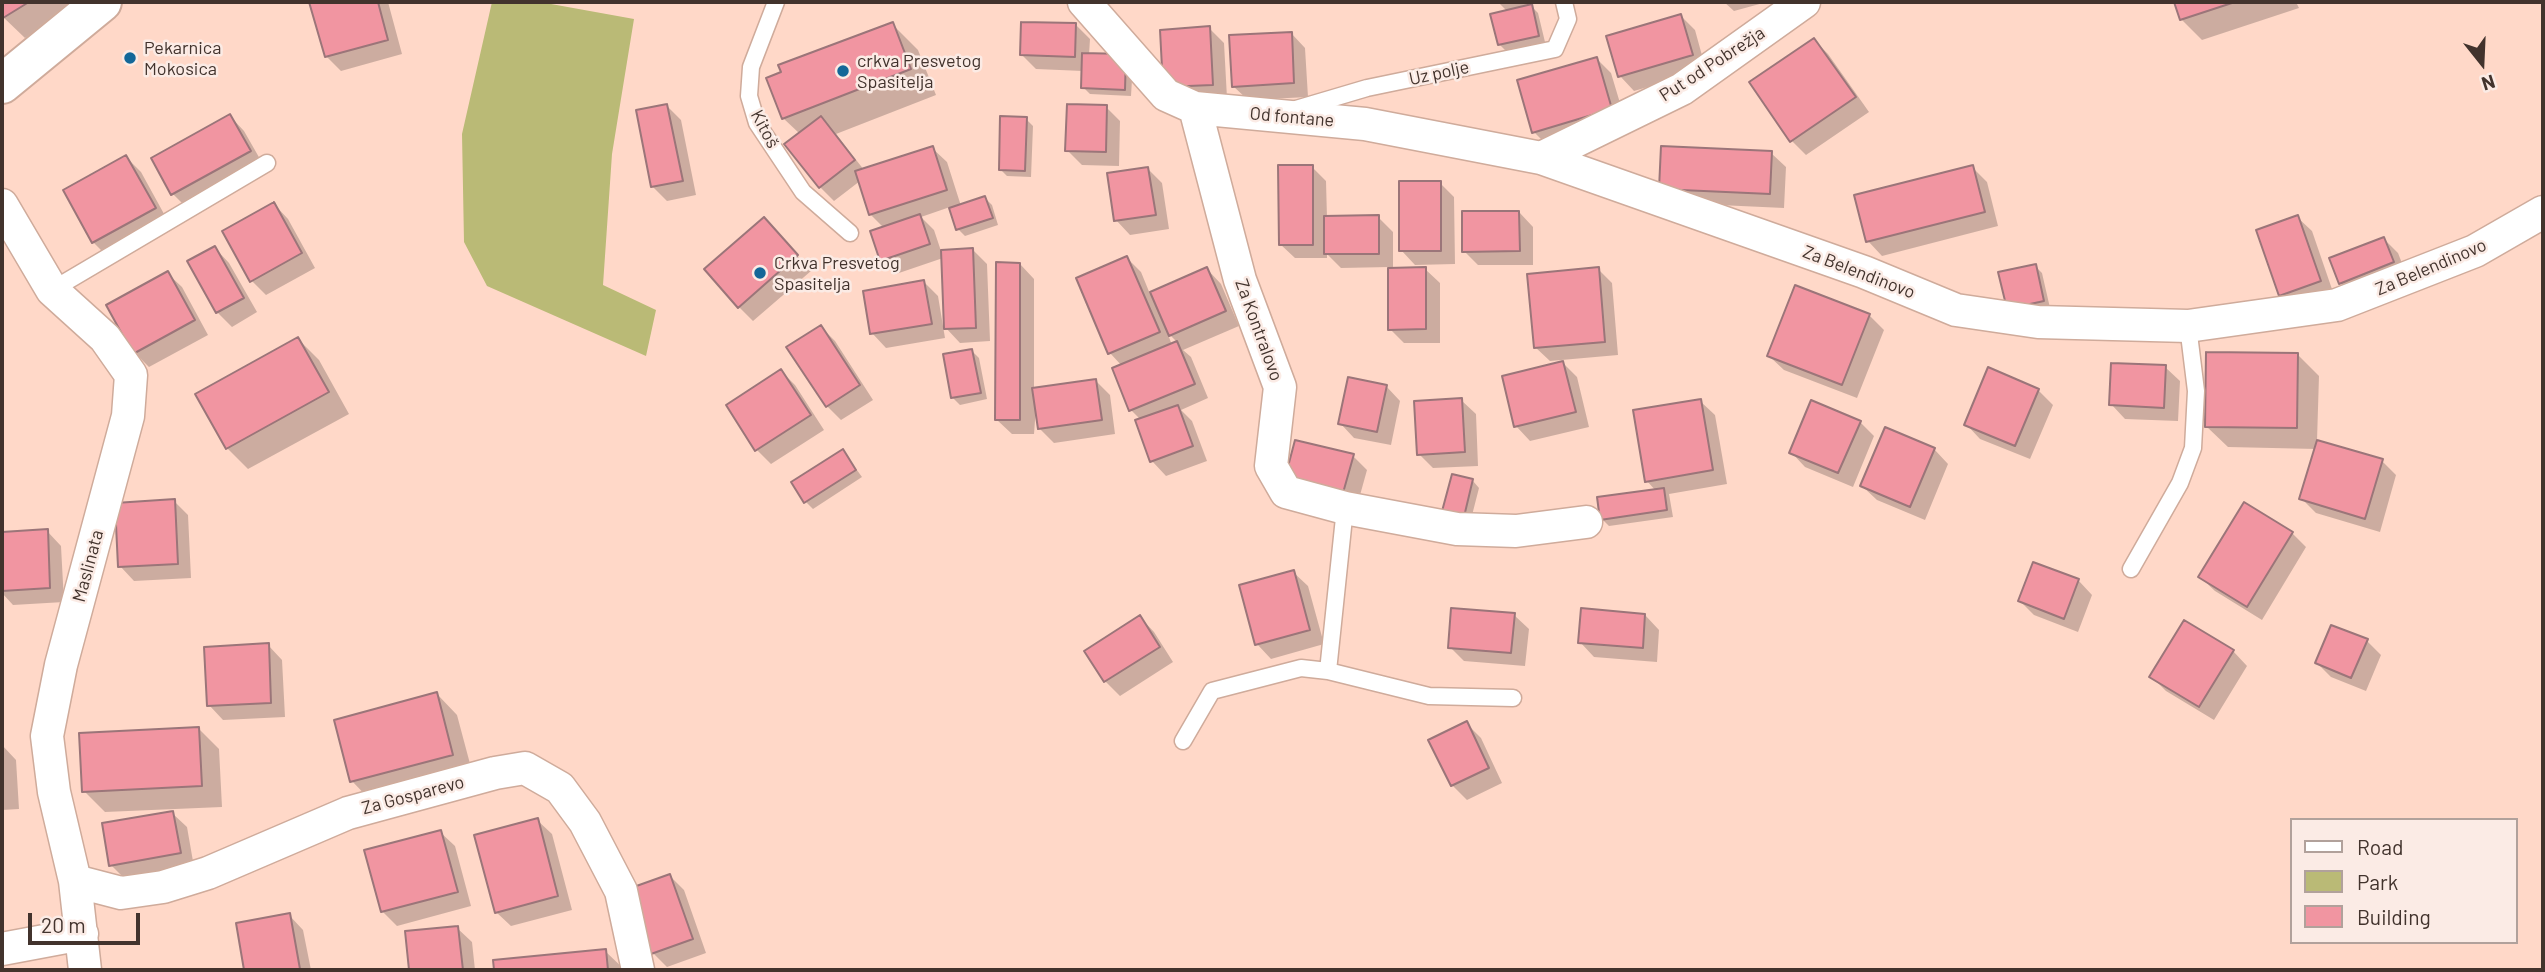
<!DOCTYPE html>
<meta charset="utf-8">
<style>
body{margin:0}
#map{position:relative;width:2545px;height:972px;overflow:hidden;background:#ffd8c8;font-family:Barlow,sans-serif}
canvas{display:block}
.frame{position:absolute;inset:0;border:4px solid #42332d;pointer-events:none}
.legend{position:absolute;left:2290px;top:818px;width:228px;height:126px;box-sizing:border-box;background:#fbebe5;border:2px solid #b1a19b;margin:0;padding:9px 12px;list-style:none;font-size:21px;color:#42332d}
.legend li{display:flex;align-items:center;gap:14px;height:35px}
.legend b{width:35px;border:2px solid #b1a19b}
.north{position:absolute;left:2447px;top:28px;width:70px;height:70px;-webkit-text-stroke:5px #fbebe5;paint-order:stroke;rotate:162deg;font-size:19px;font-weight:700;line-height:28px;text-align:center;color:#42332d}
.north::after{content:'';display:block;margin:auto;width:24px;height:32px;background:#42332d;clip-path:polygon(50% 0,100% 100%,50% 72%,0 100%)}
.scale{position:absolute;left:28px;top:913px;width:112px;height:32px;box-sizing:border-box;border:4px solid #42332d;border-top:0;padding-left:9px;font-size:21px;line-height:24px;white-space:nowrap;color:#42332d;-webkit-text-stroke:5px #fbebe5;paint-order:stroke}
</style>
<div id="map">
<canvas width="2545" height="972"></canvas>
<div class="frame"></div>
<ul class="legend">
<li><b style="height:9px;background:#fff"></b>Road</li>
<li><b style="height:19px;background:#baba76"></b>Park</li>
<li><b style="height:19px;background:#f195a1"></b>Building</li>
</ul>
<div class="north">N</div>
<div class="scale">20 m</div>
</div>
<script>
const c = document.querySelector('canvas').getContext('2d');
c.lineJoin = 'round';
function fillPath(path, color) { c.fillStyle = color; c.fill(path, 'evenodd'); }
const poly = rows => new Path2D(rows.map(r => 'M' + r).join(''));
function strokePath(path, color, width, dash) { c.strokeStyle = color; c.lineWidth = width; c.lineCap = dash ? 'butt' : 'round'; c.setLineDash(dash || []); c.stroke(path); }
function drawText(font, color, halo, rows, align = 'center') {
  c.font = font + ' Barlow,sans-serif'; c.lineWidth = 5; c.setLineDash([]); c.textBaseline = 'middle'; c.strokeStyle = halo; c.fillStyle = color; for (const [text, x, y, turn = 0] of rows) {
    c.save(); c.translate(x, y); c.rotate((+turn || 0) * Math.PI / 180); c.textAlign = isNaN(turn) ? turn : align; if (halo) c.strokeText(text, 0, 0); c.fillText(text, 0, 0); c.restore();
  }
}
fillPath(poly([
 [492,2,540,2,634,19,612,154,603,285,656,310,646,356,487,286,464,242,462,134]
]), '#baba76');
fillPath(poly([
 [2,2,84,2,25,38,2,16],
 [311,2,388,2,402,54,341,71,326,56],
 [1498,2,1537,2,1530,5,1538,13,1545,42,1506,51,1499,44,1508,12],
 [1724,2,1767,2,1734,11],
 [2176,2,2296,2,2299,8,2202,40,2181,19],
 [1681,16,1695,30,1706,70,1634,91,1620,76],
 [892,24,918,50,936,95,836,134,864,170,932,148,947,162,961,206,985,198,992,205,998,225,965,236,958,229,950,207,921,217,934,230,941,251,973,250,987,264,990,341,960,343,945,327,943,258,896,274,881,260,884,228,870,214,860,181,834,201,820,187,800,134,783,118],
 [1076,25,1090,39,1089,55,1133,63,1131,96,1090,94,1083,87,1083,71,1036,69,1022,55],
 [1209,28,1224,43,1227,98,1165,86],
 [1291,33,1305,48,1308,97,1248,100,1233,86],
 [1814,40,1828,54,1869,112,1806,155,1792,141,1751,82],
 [1597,59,1611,73,1626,123,1548,146,1534,132],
 [667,106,681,120,696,195,667,201,652,186],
 [1106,107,1120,121,1119,166,1082,165,1067,150],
 [230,116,244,131,264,166,187,208,173,194],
 [1026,119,1033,126,1031,177,1007,176,1000,169],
 [1663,148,1771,153,1786,167,1784,208,1676,203],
 [126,157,141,172,169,223,108,257,93,242,65,191],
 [1312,167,1326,181,1327,218,1378,217,1393,232,1393,270,1425,269,1440,283,1440,343,1404,343,1390,329,1390,267,1341,268,1327,254,1327,258,1295,258,1280,244],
 [1972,167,1987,182,1998,226,1882,256,1868,241],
 [1148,169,1162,183,1169,229,1130,235,1116,220],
 [1440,183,1454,197,1455,264,1415,265,1401,250],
 [274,204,288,219,315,268,266,295,252,281],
 [1519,212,1533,227,1533,265,1478,265,1464,251],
 [2297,217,2312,231,2334,295,2295,309,2281,295],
 [778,234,811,271,753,321,739,307],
 [2384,239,2398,253,2407,276,2355,297,2340,283],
 [215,248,229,263,257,312,232,327,217,312],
 [1127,258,1141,272,1150,294,1207,269,1221,284,1239,326,1183,350,1191,357,1208,398,1181,410,1192,421,1207,461,1166,476,1152,461,1137,421,1141,420,1131,410,1122,366,1110,353],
 [1167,332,1178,343,1172,345],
 [1020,264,1034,279,1034,390,1096,381,1110,395,1115,434,1054,443,1039,428,1036,407,1034,434,1012,434,997,420],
 [2035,266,2042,273,2050,308,2008,308],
 [1598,269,1612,283,1618,355,1550,361,1535,347],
 [167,273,182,287,208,335,149,367,135,353],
 [924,282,938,296,945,338,886,348,872,333],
 [1796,287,1869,315,1884,330,1857,398,1784,370,1769,356],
 [821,327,835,341,873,400,841,420,827,406],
 [298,339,319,360,349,414,248,469,227,448],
 [972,351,979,358,987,399,960,405,953,398],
 [2298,355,2319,376,2317,441,2382,461,2396,475,2380,532,2316,513,2301,498,2316,449,2228,447,2207,427],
 [1563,363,1577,377,1589,427,1530,441,1516,426],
 [2165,367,2180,381,2178,421,2125,419,2111,404],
 [781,371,795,385,824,430,771,464,757,450],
 [1386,386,1400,401,1391,445,1354,438,1340,423],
 [2038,390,2053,405,2030,459,1980,439,1966,424],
 [1461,400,1476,414,1478,466,1433,468,1419,454],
 [1700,401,1715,415,1727,484,1669,494,1673,517,1609,526,1602,519,1656,491,1647,481],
 [1860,422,1874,436,1853,487,1805,467,1791,452],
 [1934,449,1948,464,1925,520,1877,500,1862,486],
 [843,451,862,477,813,509,806,502],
 [1353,456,1367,470,1357,506,1301,492],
 [1473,481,1479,488,1469,527,1450,522],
 [174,501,188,515,191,578,134,581,120,566],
 [47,531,61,546,64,602,13,605,2,593,2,534],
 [2292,533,2306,547,2262,620,2215,591,2200,577],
 [1293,572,1308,586,1324,644,1271,659,1257,644],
 [2078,580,2092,595,2078,632,2034,615,2020,601],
 [1514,615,1529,629,1525,666,1464,661,1450,647],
 [1645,615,1659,630,1657,662,1594,657,1580,642],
 [1140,617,1154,632,1173,662,1120,696,1105,681],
 [2367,641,2381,655,2366,691,2331,677,2317,663],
 [268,645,282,660,285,717,223,720,209,705],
 [2233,651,2247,666,2214,720,2166,691,2152,677],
 [437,694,457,715,473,775,372,802,352,781],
 [1466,723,1481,738,1502,783,1467,800,1452,785],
 [198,728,219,749,222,807,105,812,84,791],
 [2,745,16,760,19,809,2,810],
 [172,813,187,827,194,867,125,879,111,865],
 [537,820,552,834,572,910,511,926,496,912],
 [440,832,455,846,471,906,397,926,382,911],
 [670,876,684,890,706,953,667,967,653,953],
 [289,915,303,930,311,970,246,970,238,924],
 [457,928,472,942,475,970,411,970,407,933],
 [605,951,625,970,495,970,494,962]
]), '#0003');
const building = poly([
 [2,2,29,2,3,18,2,2],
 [309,2,378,2,388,40,325,57,309,2],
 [2174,2,2235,2,2180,20,2174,2],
 [1532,4,1539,36,1498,45,1490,14,1532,4],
 [1681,14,1693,55,1618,77,1606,36,1681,14],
 [893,22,911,69,782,119,766,78,781,72,778,65,893,22],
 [1021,22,1076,23,1075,57,1020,55,1021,22],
 [1210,26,1213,85,1163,87,1160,30,1210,26],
 [1292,32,1294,83,1232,87,1229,35,1292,32],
 [1814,38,1856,97,1790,142,1749,82,1814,38],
 [1082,53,1126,54,1125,90,1081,88,1082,53],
 [1597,57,1612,109,1532,133,1517,80,1597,57],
 [667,104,683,181,651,187,636,110,667,104],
 [1067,104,1107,105,1106,152,1065,151,1067,104],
 [230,114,251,151,171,195,151,158,230,114],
 [821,116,855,160,819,188,784,144,821,116],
 [1000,116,1027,117,1025,171,999,170,1000,116],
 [933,146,947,190,869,215,855,171,933,146],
 [1661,146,1772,151,1770,194,1659,189,1661,146],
 [126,155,156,208,92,243,63,190,126,155],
 [1278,165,1313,165,1313,245,1279,245,1278,165],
 [1973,165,1985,212,1866,242,1854,195,1973,165],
 [1148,167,1156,215,1114,221,1107,173,1148,167],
 [1399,181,1441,181,1441,251,1399,251,1399,181],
 [985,196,993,218,956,230,949,208,985,196],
 [274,202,302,253,250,282,222,231,274,202],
 [1462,211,1519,211,1520,251,1462,252,1462,211],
 [920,214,930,244,880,261,870,231,920,214],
 [1379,215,1379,254,1324,254,1324,216,1379,215],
 [2298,215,2321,281,2279,296,2256,230,2298,215],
 [764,217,798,255,738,308,704,269,764,217],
 [2384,237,2394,262,2339,284,2329,258,2384,237],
 [215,246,244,298,216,313,187,261,215,246],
 [973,248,976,328,944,329,941,250,973,248],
 [1127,256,1160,332,1108,354,1076,278,1127,256],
 [996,262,1020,263,1020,420,995,420,996,262],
 [2036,264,2044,301,2007,309,1998,272,2036,264],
 [1207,267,1226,311,1169,336,1150,292,1207,267],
 [1426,267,1426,329,1388,330,1388,268,1426,267],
 [1599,267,1605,342,1534,348,1527,274,1599,267],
 [168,271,195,320,133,354,106,305,168,271],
 [924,280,932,324,870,334,863,291,924,280],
 [1795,285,1870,314,1842,385,1767,356,1795,285],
 [821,325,860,385,826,407,786,347,821,325],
 [298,337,329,392,226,449,195,394,298,337],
 [1177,341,1195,384,1129,411,1112,368,1177,341],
 [972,349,981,393,951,398,943,354,972,349],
 [2206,352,2298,353,2297,428,2205,427,2206,352],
 [1563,361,1576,412,1514,427,1502,376,1563,361],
 [2111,363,2166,365,2164,408,2109,405,2111,363],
 [1988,367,2039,389,2015,446,1964,425,1988,367],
 [781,369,811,415,755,451,726,405,781,369],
 [1348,377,1387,385,1377,432,1338,424,1348,377],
 [1096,379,1102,420,1038,429,1032,388,1096,379],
 [1462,398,1465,452,1417,455,1414,401,1462,398],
 [1701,399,1713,470,1645,482,1633,410,1701,399],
 [1811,400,1861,421,1838,473,1789,453,1811,400],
 [1178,405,1193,446,1150,462,1135,420,1178,405],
 [1885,427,1935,448,1910,507,1860,486,1885,427],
 [1295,440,1354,454,1343,493,1285,478,1295,440],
 [2317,440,2383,459,2365,519,2299,499,2317,440],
 [843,449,856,470,804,503,791,482,843,449],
 [1452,474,1473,479,1463,521,1441,515,1452,474],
 [1664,488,1667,510,1600,520,1597,497,1664,488],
 [175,499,178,564,118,567,115,503,175,499],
 [2244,502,2293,532,2247,607,2198,577,2244,502],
 [48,529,50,588,2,591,2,532,48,529],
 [2033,562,2079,579,2064,619,2018,601,2033,562],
 [1294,570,1310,630,1255,645,1239,585,1294,570],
 [1451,608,1515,613,1511,653,1448,648,1451,608],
 [1581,608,1645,614,1643,648,1578,643,1581,608],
 [1140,615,1160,647,1104,682,1084,651,1140,615],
 [2184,620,2234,650,2199,707,2149,677,2184,620],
 [2331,625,2368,639,2351,678,2315,663,2331,625],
 [269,643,271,703,207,706,204,647,269,643],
 [437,692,453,755,350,782,334,720,437,692],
 [1467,721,1489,768,1451,786,1428,740,1467,721],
 [199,727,202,786,82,792,79,733,199,727],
 [173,811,181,853,109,866,102,823,173,811],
 [538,818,558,896,495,913,474,835,538,818],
 [441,830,458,892,381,912,364,850,441,830],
 [670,874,693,939,651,954,628,889,670,874],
 [290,913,300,969,244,970,236,923,290,913],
 [458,926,463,970,409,970,405,931,458,926],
 [606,949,608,970,494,970,493,960,606,949]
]);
fillPath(building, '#f195a1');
strokePath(building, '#9b7579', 2);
const lane = poly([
 [776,2,751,67,749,96,757,123,803,192,850,233],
 [1296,109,1367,88,1555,49,1568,19,1564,2],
 [52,290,267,163],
 [2131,569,2180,483,2193,448,2196,391,2188,326],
 [1328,671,1345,508],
 [1183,741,1212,691,1301,668,1328,671,1429,696,1513,698]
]);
const street = poly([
 [1084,2,1166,95,1195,108,1365,124,1541,158,1864,272,1956,310,2038,322,2188,326,2337,305,2475,251,2543,212],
 [1195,108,1240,280,1280,387,1271,466,1286,492,1345,508,1457,529,1516,531,1586,522],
 [1541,158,1682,89,1804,2],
 [2,205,52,290,105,338,131,375,128,416,61,665,47,736,54,792,75,881,85,970],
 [75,881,121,893,163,887,208,873,348,813,495,773,525,768,560,788,585,822,621,891,638,970],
 [2,949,82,934]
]);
const secondary = poly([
 [2,84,102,2]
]);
strokePath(lane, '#cfab9b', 19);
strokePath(street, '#cfab9b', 35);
strokePath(secondary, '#cfab9b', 42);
strokePath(lane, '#fff', 16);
strokePath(street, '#fff', 32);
strokePath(secondary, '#fff', 38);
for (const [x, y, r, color] of [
 [130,58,7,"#136798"],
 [843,71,7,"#136798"],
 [760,273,7,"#136798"]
]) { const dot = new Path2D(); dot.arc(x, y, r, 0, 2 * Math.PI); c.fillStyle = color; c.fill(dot); strokePath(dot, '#fbebe5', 2.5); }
drawText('18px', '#42332d', '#fbebe5', [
 ["Pekarnica",144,48],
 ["Mokosica",144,69],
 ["crkva Presvetog",857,61],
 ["Spasitelja",857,82],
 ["Crkva Presvetog",774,263],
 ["Spasitelja",774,284]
], 'left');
drawText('18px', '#42332d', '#fbebe5', [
 ["Put od Pobrežja",1712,64,-33],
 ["Uz polje",1439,73,-12],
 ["Od fontane",1292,117,5],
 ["Kitoš",765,129,62],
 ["Za Belendinovo",2431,267,-23],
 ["Za Belendinovo",1859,272,21],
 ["Za Kontralovo",1259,330,70],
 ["Maslinata",88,566,-75],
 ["Za Gosparevo",413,795,-15]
]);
</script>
